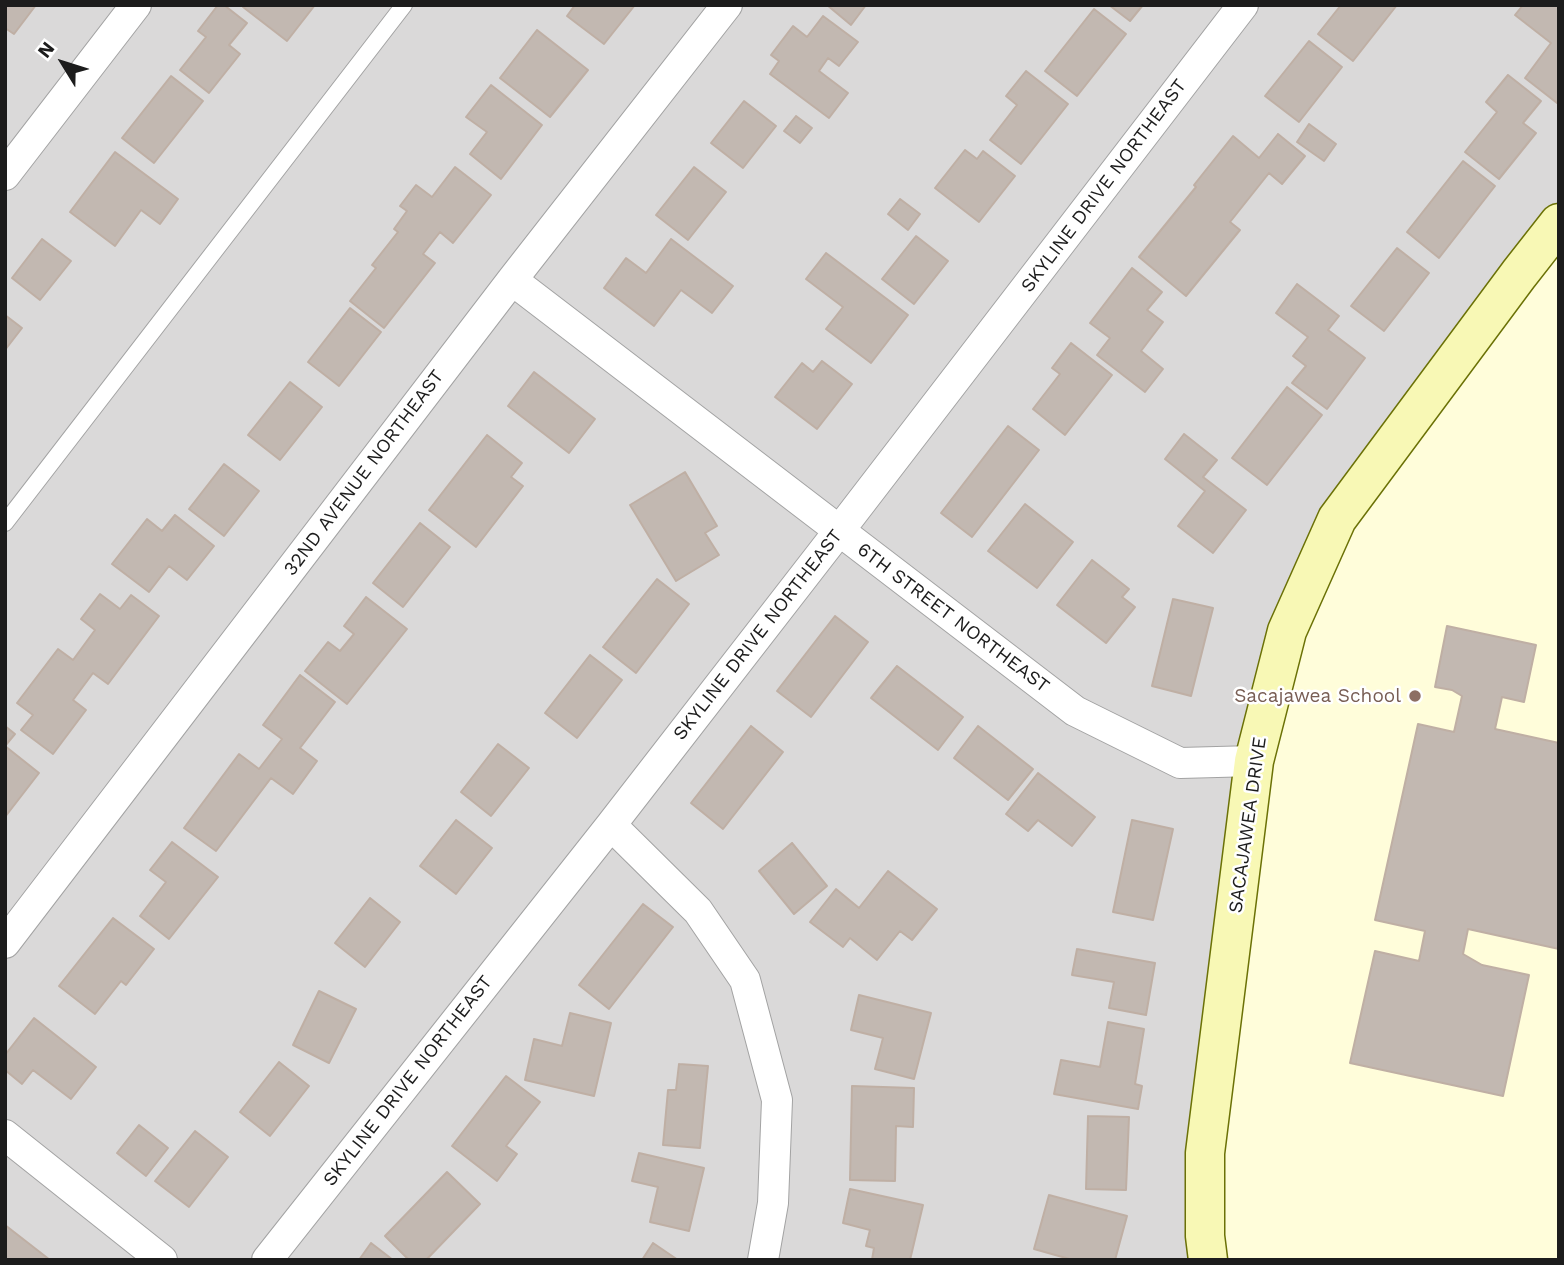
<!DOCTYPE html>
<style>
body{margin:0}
#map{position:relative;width:1564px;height:1265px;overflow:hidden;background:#ede9e2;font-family:"Work Sans",sans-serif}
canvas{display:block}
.frame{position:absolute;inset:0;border:7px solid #1c1c1c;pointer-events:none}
.north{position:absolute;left:28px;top:28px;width:70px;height:70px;-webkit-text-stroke:5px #fff;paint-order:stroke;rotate:308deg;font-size:19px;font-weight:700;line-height:28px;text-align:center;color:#1c1c1c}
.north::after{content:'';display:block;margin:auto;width:24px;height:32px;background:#1c1c1c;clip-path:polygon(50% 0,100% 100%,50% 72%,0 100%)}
</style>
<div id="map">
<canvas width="1564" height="1265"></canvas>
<div class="frame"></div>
<div class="north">N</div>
</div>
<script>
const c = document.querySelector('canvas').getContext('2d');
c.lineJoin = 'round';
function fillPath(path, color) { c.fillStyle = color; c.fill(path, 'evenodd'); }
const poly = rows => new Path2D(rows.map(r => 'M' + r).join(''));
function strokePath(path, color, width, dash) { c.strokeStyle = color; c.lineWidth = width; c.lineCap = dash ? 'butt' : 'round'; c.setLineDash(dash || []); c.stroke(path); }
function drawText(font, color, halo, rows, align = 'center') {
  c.font = font + ' "Work Sans",sans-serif'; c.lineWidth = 5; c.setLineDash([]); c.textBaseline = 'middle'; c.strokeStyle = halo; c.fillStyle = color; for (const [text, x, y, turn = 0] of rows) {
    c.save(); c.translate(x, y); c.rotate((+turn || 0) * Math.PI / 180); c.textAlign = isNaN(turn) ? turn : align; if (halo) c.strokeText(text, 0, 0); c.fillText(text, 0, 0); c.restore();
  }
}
fillPath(poly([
 [5,5,1559,5,1559,223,1209,1260,5,1260]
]), '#dad9d9');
fillPath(poly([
 [1559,223,1559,1260,1211,1260,1254,761,1337,519]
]), '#fffdda');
const building = poly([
 [5,5,36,5,14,34,5,28,5,5],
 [218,5,224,5,247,23,229,45,240,54,209,93,180,70,206,37,198,31,218,5],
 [244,5,315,5,287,41,243,7,244,5],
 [575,5,635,5,604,44,567,16,575,5],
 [827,5,866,5,851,25,827,5],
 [1109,5,1143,5,1130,21,1109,5],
 [1341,5,1397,5,1353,61,1318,34,1341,5],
 [1523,5,1559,5,1559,100,1557,103,1525,78,1551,43,1515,15,1523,5],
 [1094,9,1126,34,1077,96,1045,71,1094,9],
 [823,16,858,42,839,66,828,58,819,71,848,93,829,118,770,74,779,61,771,55,793,26,807,37,823,16],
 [537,30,588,70,550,117,500,78,537,30],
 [1309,41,1342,67,1299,122,1265,96,1309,41],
 [1026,71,1068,104,1021,164,990,140,1017,105,1006,96,1026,71],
 [1508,75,1541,101,1523,123,1536,133,1499,179,1465,152,1497,112,1486,102,1508,75],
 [171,76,203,101,154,163,122,138,171,76],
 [491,85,542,125,501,179,470,154,487,132,466,117,491,85],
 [744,101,776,126,743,168,711,143,744,101],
 [796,116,812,128,800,143,784,131,796,116],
 [1309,124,1336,144,1324,161,1297,142,1309,124],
 [1278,134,1305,156,1282,184,1269,173,1230,222,1240,230,1186,296,1139,257,1196,187,1194,185,1233,136,1259,158,1278,134],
 [965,150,977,159,983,151,1015,176,979,222,935,188,965,150],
 [115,152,178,199,160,224,141,210,115,246,70,212,115,152],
 [1463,161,1495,186,1439,258,1407,232,1463,161],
 [455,167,491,195,453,243,440,232,423,254,435,263,384,328,350,301,376,268,372,265,398,232,394,229,407,211,400,206,416,185,432,197,455,167],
 [694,167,726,192,688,240,656,215,694,167],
 [900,199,920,214,908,230,888,214,900,199],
 [916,236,948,261,914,304,882,279,916,236],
 [42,239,71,261,40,300,12,278,42,239],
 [671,239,733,286,712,313,681,290,654,326,604,288,626,258,646,273,671,239],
 [1397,248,1429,273,1384,331,1351,306,1397,248],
 [826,253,908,315,871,363,826,329,843,307,806,279,826,253],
 [1132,268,1162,292,1147,310,1163,322,1141,351,1163,369,1145,392,1097,355,1110,338,1090,323,1132,268],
 [1297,284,1339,316,1328,330,1365,358,1327,409,1292,383,1306,366,1293,356,1308,337,1276,313,1297,284],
 [350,308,381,332,339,386,308,362,350,308],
 [5,315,22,328,5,350,5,315],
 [1071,343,1112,375,1065,435,1033,409,1060,374,1052,368,1071,343],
 [822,361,852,384,817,429,775,397,802,363,813,372,822,361],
 [534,372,595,419,569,453,508,406,534,372],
 [290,382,322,407,280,460,248,435,290,382],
 [1287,387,1322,415,1267,485,1232,458,1287,387],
 [1008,426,1039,450,972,537,941,513,1008,426],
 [1184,434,1217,460,1203,477,1246,510,1213,553,1178,526,1205,491,1165,459,1184,434],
 [487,435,522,463,511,477,523,486,476,547,429,510,487,435],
 [224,464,259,491,224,536,189,509,224,464],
 [685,472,717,526,705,533,719,555,676,581,630,505,685,472],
 [1025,504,1073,542,1037,588,988,551,1025,504],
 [175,515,214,546,187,580,169,566,149,592,112,564,147,519,162,531,175,515],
 [420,523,450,547,403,607,373,583,420,523],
 [1092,560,1129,589,1122,597,1135,607,1106,643,1057,605,1092,560],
 [657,579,689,604,636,673,603,647,657,579],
 [100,594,120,609,131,595,159,616,108,684,93,673,73,700,86,710,53,754,21,730,33,715,17,703,58,649,73,660,95,630,81,619,100,594],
 [366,597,407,629,347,704,305,671,328,642,340,651,354,634,344,626,366,597],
 [1173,599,1213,608,1191,696,1152,686,1173,599],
 [835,616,868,642,811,717,777,691,835,616],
 [1447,626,1536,645,1524,702,1502,697,1495,729,1559,743,1559,949,1468,929,1463,954,1482,965,1529,975,1503,1096,1350,1063,1375,951,1419,961,1425,931,1375,920,1418,724,1454,732,1462,696,1452,690,1435,687,1447,626],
 [590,655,622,680,577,738,545,713,590,655],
 [897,666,963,717,938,750,871,698,897,666],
 [300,675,335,702,300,748,317,761,293,794,271,778,216,851,184,828,239,754,259,769,282,739,263,725,300,675],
 [5,726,15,734,5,746,39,773,5,817,5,726],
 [751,726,783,752,723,829,691,803,751,726],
 [978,726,1033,769,1008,800,954,758,978,726],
 [498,744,529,768,491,816,461,792,498,744],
 [1038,773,1095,817,1072,846,1038,820,1028,831,1006,814,1038,773],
 [456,820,492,848,456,894,420,866,456,820],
 [1132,820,1173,829,1153,920,1113,912,1132,820],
 [172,842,218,877,169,939,140,916,166,882,150,870,172,842],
 [792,843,827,886,794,914,759,871,792,843],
 [888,871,937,909,912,940,900,931,877,960,850,938,843,947,810,922,836,889,859,908,888,871],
 [370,898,400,922,365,967,335,943,370,898],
 [643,904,673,927,609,1009,579,985,643,904],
 [113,918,154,949,126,985,121,981,95,1014,59,986,113,918],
 [1077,949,1155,963,1146,1015,1109,1008,1114,982,1072,975,1077,949],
 [319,991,356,1009,329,1063,293,1045,319,991],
 [859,995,931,1013,914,1079,875,1069,883,1038,851,1030,859,995],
 [570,1013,611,1023,594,1096,525,1080,534,1039,562,1046,570,1013],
 [34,1018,96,1067,71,1099,33,1070,22,1084,5,1070,5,1055,34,1018],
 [1108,1022,1144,1029,1135,1084,1142,1086,1138,1109,1054,1094,1061,1060,1100,1067,1108,1022],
 [279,1062,309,1086,270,1136,240,1112,279,1062],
 [679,1064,708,1066,700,1148,663,1145,668,1090,676,1090,679,1064],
 [506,1076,540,1102,506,1146,517,1154,497,1181,452,1146,506,1076],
 [852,1086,914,1088,913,1127,896,1126,895,1181,850,1180,852,1086],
 [1088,1116,1129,1117,1126,1190,1086,1189,1088,1116],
 [139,1125,168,1148,146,1176,117,1153,139,1125],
 [195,1131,228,1157,189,1207,155,1181,195,1131],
 [639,1153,704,1168,689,1231,650,1222,658,1187,632,1181,639,1153],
 [447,1172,480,1204,426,1260,409,1260,385,1236,447,1172],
 [850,1189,923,1205,910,1260,872,1260,874,1248,866,1246,870,1230,843,1223,850,1189],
 [1049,1195,1127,1216,1115,1260,1073,1260,1034,1249,1049,1195],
 [5,1225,50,1260,5,1260,5,1225],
 [371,1243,393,1260,359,1260,371,1243],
 [653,1243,678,1260,642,1260,653,1243]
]);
fillPath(building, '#c2b8b1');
strokePath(building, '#bfafa4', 2);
const lane = poly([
 [5,523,404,5]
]);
const street = poly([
 [5,175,136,5],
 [512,280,1075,711,1180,763,1254,761],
 [611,825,698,911,745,980,777,1100,773,1203,763,1260],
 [5,943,512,280,727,5],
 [5,1135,162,1260],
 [267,1260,611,825,839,531,1243,5]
]);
const secondary = poly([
 [1208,1260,1205,1236,1205,1153,1254,761,1287,631,1337,519,1519,274,1559,223]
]);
strokePath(lane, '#a3a3a3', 18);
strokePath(street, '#a3a3a3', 32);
strokePath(secondary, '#6b7106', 41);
strokePath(lane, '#fff', 16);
strokePath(street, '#fff', 30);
strokePath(secondary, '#f8f8b5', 38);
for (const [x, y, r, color] of [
 [1415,696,7,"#8d6e63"]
]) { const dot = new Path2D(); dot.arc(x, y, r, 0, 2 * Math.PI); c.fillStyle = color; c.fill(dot); strokePath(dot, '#fff', 2.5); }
drawText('19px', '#1c1c1c', '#fff', [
 ["SKYLINE DRIVE NORTHEAST",1104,186,-53],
 ["32ND AVENUE NORTHEAST",364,473,-53],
 ["6TH STREET NORTHEAST",953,618,37],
 ["SKYLINE DRIVE NORTHEAST",758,635,-52],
 ["SACAJAWEA DRIVE",1248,825,-82],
 ["SKYLINE DRIVE NORTHEAST",408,1081,-52]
]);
drawText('19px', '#785e54', '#fff', [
 ["Sacajawea School",1401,696]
], 'right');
</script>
